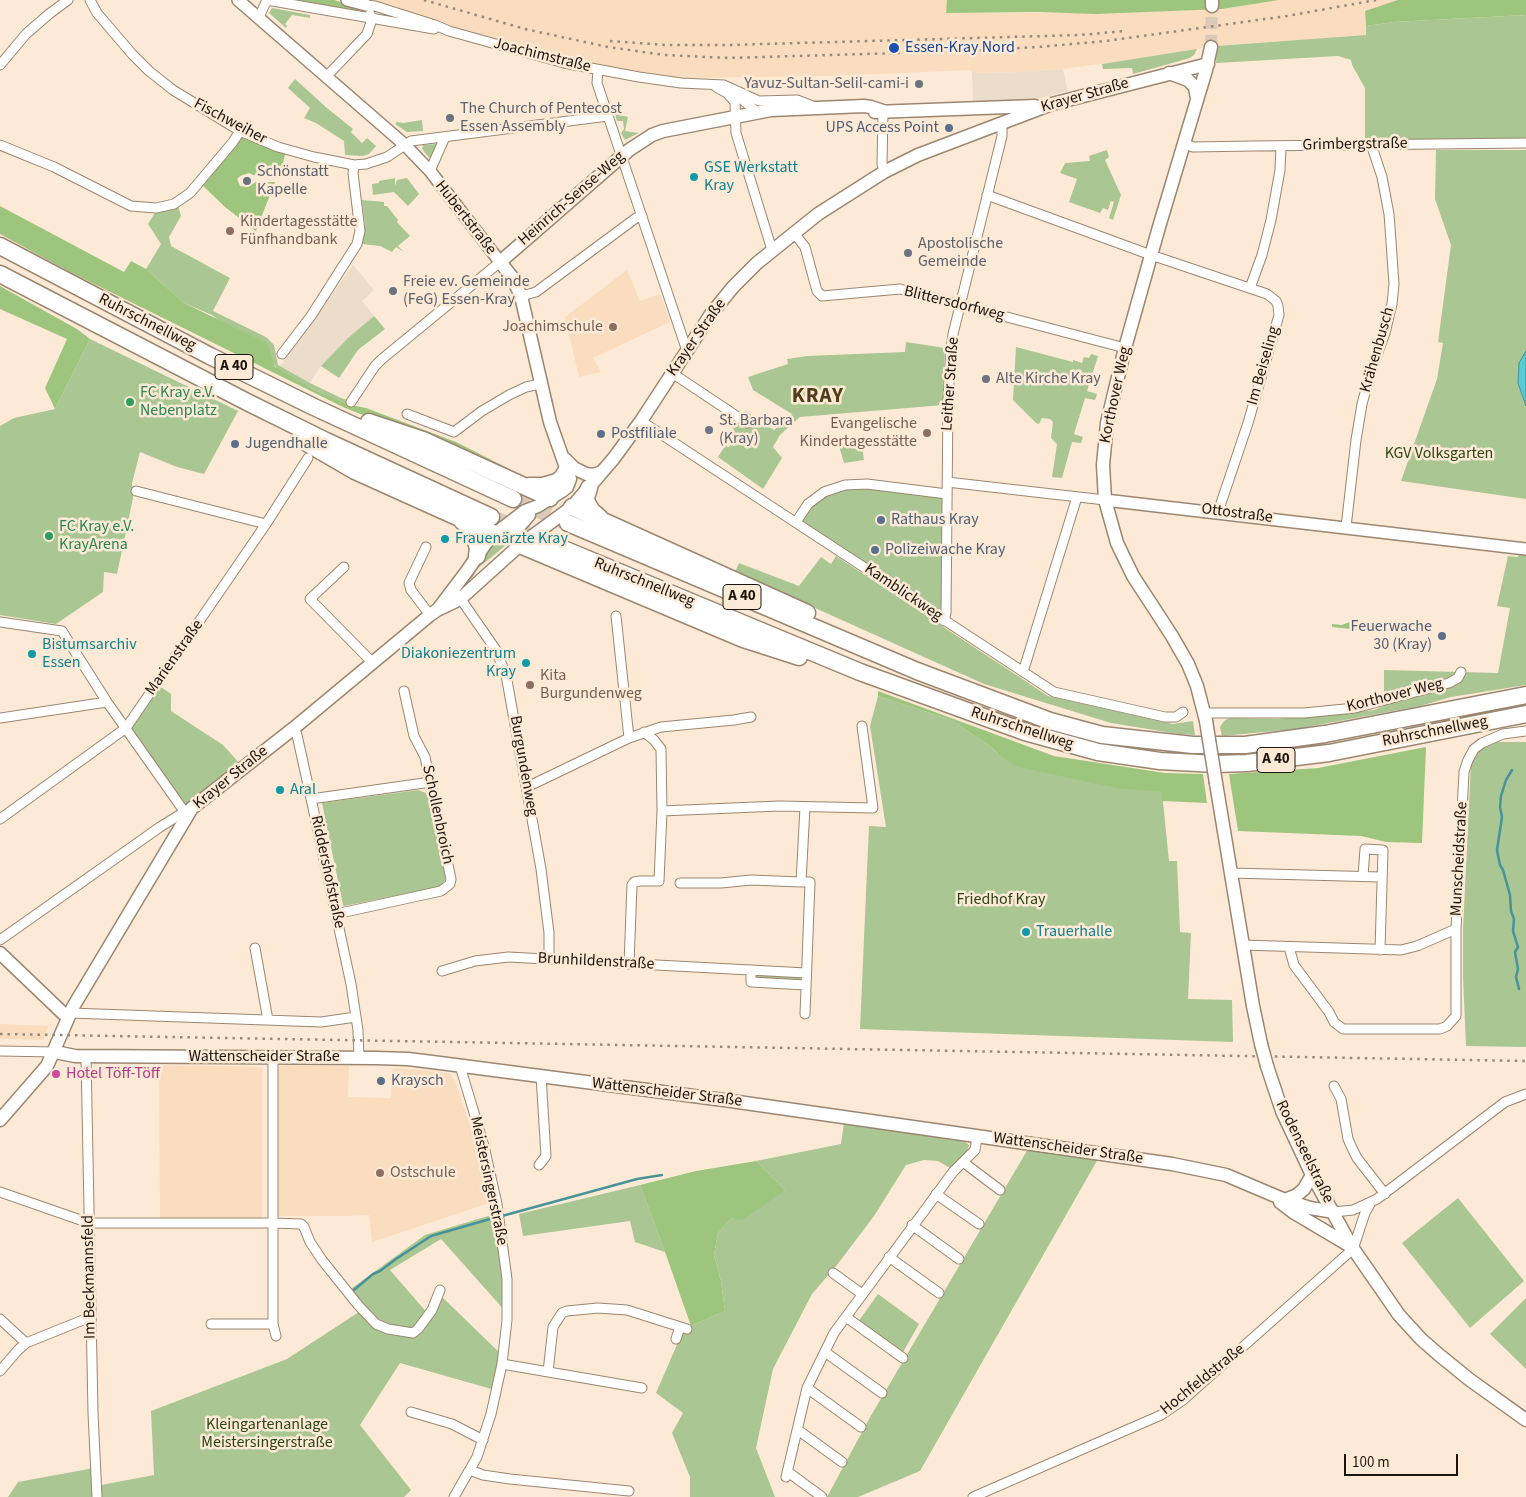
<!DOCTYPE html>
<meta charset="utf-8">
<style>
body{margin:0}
#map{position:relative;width:1526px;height:1497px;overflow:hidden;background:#fdead6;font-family:"Source Sans 3",sans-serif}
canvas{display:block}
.scale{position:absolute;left:1344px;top:1454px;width:114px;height:22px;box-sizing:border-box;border:2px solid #1d150d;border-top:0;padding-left:6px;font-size:15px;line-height:18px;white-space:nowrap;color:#1d150d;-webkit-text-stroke:4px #fdead6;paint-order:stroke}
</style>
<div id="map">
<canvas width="1526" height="1497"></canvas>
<div class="scale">100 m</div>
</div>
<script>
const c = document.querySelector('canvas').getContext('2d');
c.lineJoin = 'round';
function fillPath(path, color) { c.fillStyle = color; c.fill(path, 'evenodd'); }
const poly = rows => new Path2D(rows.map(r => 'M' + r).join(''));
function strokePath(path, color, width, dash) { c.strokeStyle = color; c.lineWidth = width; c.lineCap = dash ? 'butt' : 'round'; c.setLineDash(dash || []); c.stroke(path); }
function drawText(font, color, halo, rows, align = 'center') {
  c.font = font + ' "Source Sans 3",sans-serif'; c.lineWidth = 5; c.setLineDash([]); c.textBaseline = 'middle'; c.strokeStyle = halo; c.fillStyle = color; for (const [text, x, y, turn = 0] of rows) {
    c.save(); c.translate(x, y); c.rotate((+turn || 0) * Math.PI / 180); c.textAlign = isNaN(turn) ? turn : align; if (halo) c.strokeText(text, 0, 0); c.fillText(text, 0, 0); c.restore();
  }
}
fillPath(poly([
 [364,0,947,0,947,13,1096,13,1222,9,1279,0,1398,0,1365,11,1366,35,1217,46,1137,59,1063,69,1026,72,972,73,971,70,832,76,680,78,590,63,534,52],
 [627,270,640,301,660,294,670,322,593,358,601,372,579,377,565,317],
 [0,1024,49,1026,43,1040,0,1039],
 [159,1065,262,1067,262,1221,160,1221],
 [286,1065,349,1066,348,1097,391,1098,392,1068,435,1071,450,1074,455,1080,476,1144,489,1203,372,1242,369,1215,345,1216,278,1216,278,1069,280,1066]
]), '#faddbe');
fillPath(poly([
 [1063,69,1068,91,1033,100,973,102,972,73,1026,72],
 [353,265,374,290,362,301,374,316,348,338,321,366,310,383,280,366]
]), '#ebddca');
fillPath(poly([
 [272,8,310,15,310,18,292,15,285,24,287,26,286,28,269,13],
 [1526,15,1526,139,1365,139,1365,88,1352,65,1351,60,1338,56,1216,63,1217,46,1366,35,1366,26,1394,22],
 [1197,49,1194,55,1190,58,1133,74,1132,68,1103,69,1102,64],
 [295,79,327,108,353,129,351,132,362,143,367,138,376,146,369,154,363,156,345,155,344,141,316,123,304,118,310,108,288,88],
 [615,114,628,117,625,131,639,133,625,140,621,133,624,129,623,121,617,121],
 [422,120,423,131,407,132,395,124,397,122,403,123],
 [438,144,431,160,422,149,423,145],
 [1107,150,1109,157,1105,160,1121,195,1113,220,1109,218,1114,202,1111,201,1108,210,1103,208,1100,213,1069,202,1077,179,1060,173,1065,163,1090,161,1089,156],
 [1436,150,1526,150,1526,499,1401,481,1437,379,1443,343,1438,342,1451,245,1435,199],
 [395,178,395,186,397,180,407,178,419,194,408,206,394,192,373,195,372,184,379,183,379,181],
 [362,200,384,202,384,206,387,206,398,220,397,222,410,236,398,246,404,252,396,247,392,252,380,246,362,244,365,225],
 [177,203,181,216,169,237,171,246,230,278,213,311,266,337,274,345,278,365,310,383,341,398,350,401,351,405,315,390,277,369,273,362,212,315,184,303,146,269,161,244,148,224,158,208],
 [374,316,385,329,358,350,339,378,321,366,348,338],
 [90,339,238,411,204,474,177,467,140,452,132,483,133,498,117,574,104,572,103,592,56,624,0,615,0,426,14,418,55,409],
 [906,342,945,348,943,405,800,417,780,435,773,447,782,458,763,489,718,457,725,446,729,447,731,444,732,438,728,436,746,411,774,430,792,414,753,390,748,377,788,364,787,359,807,356,905,352],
 [1016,347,1073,362,1073,360,1082,363,1084,357,1089,358,1091,354,1098,356,1087,391,1097,394,1095,400,1085,398,1074,434,1083,437,1081,443,1072,442,1062,478,1052,477,1057,444,1051,438,1053,422,1050,419,1042,418,1039,424,1036,423,1013,400],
 [851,444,862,446,864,460,844,463,839,446],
 [856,486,945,497,944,605,941,610,936,610,800,522,810,506,825,494],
 [494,541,506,545,477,569,472,578,466,582],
 [1526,552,1526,685,1451,697,1420,706,1296,729,1222,736,1220,727,1224,721,1229,718,1276,719,1349,713,1374,710,1384,706,1384,670,1498,673,1510,608,1497,606,1508,556,1518,557,1518,555],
 [836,556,1048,696,1173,724,1193,721,1195,735,1179,734,1111,723,984,684,735,572,739,563,799,586,821,557,831,564],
 [158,685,171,694,171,711,223,745,242,766,184,810,128,728],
 [878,696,951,720,990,746,998,754,1162,792,1169,861,1177,861,1180,932,1191,933,1188,999,1232,1000,1233,1042,860,1029,869,826,886,827,870,726],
 [1491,742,1526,742,1526,1047,1466,1046,1463,977,1463,929,1471,763,1480,750],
 [418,790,426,793,428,797,446,877,444,883,439,887,344,906,343,905,322,803],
 [752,971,806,973,805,984,752,981],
 [844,1123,965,1142,969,1145,967,1151,950,1168,938,1161,924,1160,906,1165,874,1216,837,1265,812,1294,773,1369,756,1448,775,1497,690,1497,690,1477,672,1433,683,1413,656,1393,682,1333,691,1326,725,1311,721,1281,714,1255,718,1233,732,1218,785,1190,756,1161,841,1144],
 [1028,1149,1098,1159,920,1471,858,1497,827,1497,869,1419],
 [640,1185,665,1252,635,1242,630,1221,523,1236,519,1214],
 [1458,1198,1524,1281,1470,1328,1402,1243],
 [498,1213,506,1312,441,1239,390,1270,429,1315,441,1296,501,1354,495,1390,400,1363,360,1425,411,1490,404,1497,8,1497,18,1482,94,1468,96,1486,154,1475,151,1411,287,1359,362,1310,348,1291,425,1235],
 [878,1294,919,1324,902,1354,858,1322],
 [1526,1298,1526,1369,1490,1334]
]), '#a9c693');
fillPath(poly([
 [296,0,334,0,360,8,357,14],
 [947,0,1279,0,1222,9,1096,14,1037,12,946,13],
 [1398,0,1526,0,1526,15,1394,22,1366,26,1365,11],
 [240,132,286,150,280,177,253,175,249,173,240,176,237,179,240,186,247,187,256,182,275,182,256,231,225,207,200,183],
 [0,206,124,272,131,261,146,269,184,303,267,343,275,367,315,390,351,405,366,408,456,442,533,481,345,408,70,272,0,234],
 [0,286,77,329,90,339,55,409,45,388,67,339,0,309],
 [1352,621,1360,621,1359,630,1332,627,1332,624,1342,625],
 [878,691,1054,756,1165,773,1203,774,1207,803,1162,801,1162,792,1117,788,1023,768,1014,765,998,754,990,746,951,720,878,696],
 [1426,747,1422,843,1386,842,1361,836,1238,831,1229,774,1318,768],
 [756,1161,785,1190,742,1220,732,1218,718,1233,714,1255,721,1281,725,1311,691,1326,665,1252,640,1185,696,1171]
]), '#9ec57e');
const water = poly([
 [1526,351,1526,406,1518,383,1519,363,1526,351]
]);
fillPath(water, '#57cbd6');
strokePath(water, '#46949a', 1);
strokePath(poly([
 [1512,770,1506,780,1501,796,1500,807,1502,817,1497,850,1500,865,1503,870,1510,895,1511,911,1514,919,1513,931,1518,947,1515,952,1518,969,1516,977,1519,989],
 [502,1216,637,1179,662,1175],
 [354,1290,373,1274,380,1271,396,1259,431,1236,497,1217]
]), '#46949a', 2.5);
strokePath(poly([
 [1211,47,1212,6]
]), '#dbcab8', 12, [12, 6]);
strokePath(poly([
 [513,499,568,523],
 [491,517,544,541]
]), '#dbcab8', 16, [16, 8]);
const minor = poly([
 [90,0,97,13,132,54,149,71,173,90,240,131,278,147,314,157,354,165,366,164,387,157,411,141,608,116],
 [267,0,434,29],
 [366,5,375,6,435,25,449,31,564,63,639,77,681,83,724,85,759,101,797,100,815,107],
 [259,17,267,0],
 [0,65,26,34,49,14,68,0],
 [598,70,597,83,687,351],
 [327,76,367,34,372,19,370,14],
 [716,87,727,93,735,102,736,133,772,250],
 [733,92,757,112],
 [883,111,882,164,884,172],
 [1185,144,1193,147,1253,146,1526,143],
 [0,145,54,167,131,206,156,208,174,204,190,193,233,142,240,131],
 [430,171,445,137],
 [987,195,1151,255,1267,294,1276,301,1278,306,1279,315,1271,343,1248,423,1218,512],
 [793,232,805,247,817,291,822,296,900,289,1125,348],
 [1250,288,1262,255,1271,220,1280,170,1281,146],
 [521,296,536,292,636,218,642,216],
 [282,354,311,316,357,244,360,231,353,173,354,165],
 [672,373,747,423],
 [351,402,375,366,382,359,500,262],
 [407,414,454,432,482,411,509,395,526,387,540,384],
 [641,421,1054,692,1165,717,1176,717,1183,712],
 [947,482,1105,500],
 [136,491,266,524],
 [796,522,808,504,824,492,845,485,867,484,947,494],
 [1346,527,1356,440,1362,404,1371,371,1385,333,1392,304,1394,284,1389,214,1382,177,1373,150,1373,144],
 [426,547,409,583,411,590,430,615],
 [344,567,310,599,373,663],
 [458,595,496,650,506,675,541,869,549,933,549,959],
 [616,616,629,738],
 [944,621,946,613,948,399,951,351,953,334,1002,136,1002,123],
 [0,622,62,631,107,702,184,811],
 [1023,672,1077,497],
 [1205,713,1304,713,1355,708,1449,683,1458,678,1461,672],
 [0,718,107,702],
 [294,728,297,735,310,794,351,984,358,1030,359,1058],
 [527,787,629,738,661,727,734,720,751,717],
 [311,799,431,782],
 [662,811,779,806,873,808,862,726],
 [0,819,126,728,266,524,308,458],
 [1231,873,1381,877],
 [1363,876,1365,849,1383,850,1380,950],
 [680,883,721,883,751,880,801,882],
 [336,914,441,891,450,884,451,879,425,757,414,736,404,691],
 [0,940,160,827,189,809],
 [1243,945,1401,950,1417,946,1456,929,1464,772,1468,760,1474,749,1482,743,1503,734,1526,731],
 [1289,947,1294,965,1329,1012,1334,1022,1343,1029,1440,1029,1447,1026,1456,1016,1456,929],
 [255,948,268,1020],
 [629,964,632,885,634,882,640,881,659,881,662,811,661,749,654,740,644,732],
 [751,970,751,982,806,985],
 [442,971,475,961,508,957,806,973],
 [70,1013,321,1022,356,1017],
 [805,1014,810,882,801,882,805,807],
 [0,1051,55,1052],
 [86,1056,93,1413,97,1497],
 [273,1057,273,1324,276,1336],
 [1334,1086,1341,1099,1348,1139,1352,1148,1357,1158,1385,1194],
 [963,1162,1000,1190],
 [539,1165,546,1156,541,1076],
 [0,1192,89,1223,272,1223,301,1224,304,1227,310,1242,322,1260,358,1305,376,1324,388,1329,413,1333,418,1329,432,1310,440,1290],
 [936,1194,979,1224],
 [1334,1212,1353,1210,1377,1199,1505,1102,1526,1094],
 [912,1225,959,1259],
 [889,1257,939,1293],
 [833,1273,862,1294],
 [846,1317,903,1358],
 [0,1319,26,1343],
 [211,1324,273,1324],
 [676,1339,680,1327],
 [825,1352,882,1393],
 [502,1364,642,1388],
 [0,1371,18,1350,26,1343,83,1320,91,1319],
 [548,1372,553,1327,562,1313,567,1311,598,1308,627,1310,687,1329],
 [807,1388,861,1427],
 [411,1412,452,1424,483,1440],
 [798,1430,842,1462],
 [470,1470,483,1475,510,1479,629,1491],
 [788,1472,822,1497],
 [786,1477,807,1388,834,1333,953,1172,975,1150,977,1136],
 [454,1497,477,1457,491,1414,502,1364,507,1320,507,1279,497,1204,484,1146,460,1066],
 [973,1497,1161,1415,1183,1400,1353,1249,1365,1213,1370,1204]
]);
const tertiary = poly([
 [238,0,405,145,430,171,500,262],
 [347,0,366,5],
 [1105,500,1526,549]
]);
const secondary = poly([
 [1212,6,1212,0],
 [1169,73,1188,80,1195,87,1197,99],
 [875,112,1035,106],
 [565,459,574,468,586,474,593,475,602,472],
 [520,545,515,537,515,531,529,515],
 [439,608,467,571,486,543,495,534,525,511,538,506,562,491,567,487,570,479,550,422,521,296,512,277,500,262,629,150,652,135,663,131,771,110,864,106,871,107,883,111],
 [1206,721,1197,686,1188,664,1172,636,1133,576,1117,543,1105,500,1103,465,1107,423,1125,348,1159,227,1206,70,1211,47],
 [1216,783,1253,1006,1261,1044],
 [0,953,68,1018],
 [55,1052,75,1056,376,1058,408,1059,440,1063,724,1100,1172,1164,1226,1175,1285,1200,1310,1208,1334,1212],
 [1267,1066,1282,1111,1312,1175,1352,1247,1399,1315,1421,1339,1438,1354,1470,1380,1526,1420],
 [0,1120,47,1066,73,1007,192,808,294,728,430,615,437,610,460,599,520,545,572,507,614,458,641,421,711,314,733,287,757,263,818,214,884,172,918,155,1052,104,1208,64],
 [1285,1200,1297,1195,1304,1189,1312,1175],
 [1280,1202,1293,1212,1352,1247]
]);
const motorway = poly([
 [0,246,210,356,314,407,513,499],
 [0,274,249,403,326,441,491,517],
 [369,422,423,440,550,498],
 [300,439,355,471,495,534],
 [529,486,543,486,557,482,562,478,567,470],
 [589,488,586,498,587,503,592,511,600,518],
 [572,507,807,613],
 [462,521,469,527,473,533,478,548,477,556],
 [568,523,917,671,1050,721,1102,735,1193,745,1245,745,1325,734,1526,695],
 [544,541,860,672,1025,732,1098,752,1160,761,1216,764,1247,763,1329,753,1526,714],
 [520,545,743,639,799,657]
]);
strokePath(minor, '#9c866f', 11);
strokePath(tertiary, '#9c866f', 14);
strokePath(secondary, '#9c866f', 15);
strokePath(motorway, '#9c866f', 19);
strokePath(minor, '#fff', 9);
strokePath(tertiary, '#fff', 11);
strokePath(secondary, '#fff', 12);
strokePath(motorway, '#fff', 16);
strokePath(poly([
 [424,0,525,29,608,47,665,55,728,58,968,51,1038,47,1106,41,1287,16,1376,0],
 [610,41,666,45,729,45,1080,35,1125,31],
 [0,1034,1526,1061]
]), '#97897a', 2.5, [2.5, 5]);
const secondaryBridge = poly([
 [1206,721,1216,783],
 [1261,1044,1267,1066]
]);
strokePath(secondaryBridge, '#9c866f', 15, []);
strokePath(secondaryBridge, '#fff', 12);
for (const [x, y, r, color] of [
 [894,48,6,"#1a4fb4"],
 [919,84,5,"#6b7280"],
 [450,118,5,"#6b7280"],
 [949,128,5,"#5c6f8a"],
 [694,177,5,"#0f9aa8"],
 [247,181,5,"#6b7280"],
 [230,231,5,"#8d6e63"],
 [908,253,5,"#6b7280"],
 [393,291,5,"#6b7280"],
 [613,327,5,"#8d6e63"],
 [986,379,5,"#6b7280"],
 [130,402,5,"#2e9e5b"],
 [709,430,5,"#6b7280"],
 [927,433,5,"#8d6e63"],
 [601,434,5,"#5c6f8a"],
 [235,444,5,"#5c6f8a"],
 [881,520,5,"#5c6f8a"],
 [49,536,5,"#2e9e5b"],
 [445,539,5,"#0f9aa8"],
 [875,550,5,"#5c6f8a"],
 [1442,636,5,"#5c6f8a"],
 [32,654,5,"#0f9aa8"],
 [526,663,5,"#0f9aa8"],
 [530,685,5,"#8d6e63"],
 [280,790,5,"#0f9aa8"],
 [1026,932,5,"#0f9aa8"],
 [56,1074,5,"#d1479c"],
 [381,1081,5,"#5c6f8a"],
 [380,1173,5,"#8d6e63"]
]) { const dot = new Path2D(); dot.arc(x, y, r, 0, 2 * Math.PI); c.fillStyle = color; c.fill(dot); strokePath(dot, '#fdead6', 2); }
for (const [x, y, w] of [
 [234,367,38],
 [742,597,38],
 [1276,760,38]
]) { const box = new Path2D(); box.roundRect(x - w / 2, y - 12.5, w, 25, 4); c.fillStyle = '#fdead6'; c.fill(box); strokePath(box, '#1d150d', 1); }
drawText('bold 15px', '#1d150d', null, [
 ["A 40",234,367],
 ["A 40",742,597],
 ["A 40",1276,760]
]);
drawText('16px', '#164399', '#fdead6', [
 ["Essen-Kray Nord",905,48]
], 'left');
drawText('16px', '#1d150d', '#fdead6', [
 ["Joachimstraße",542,56,14],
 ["Krayer Straße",1085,96,-16],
 ["Fischweiher",230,122,28],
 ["Grimbergstraße",1355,145,-1],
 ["Heinrich-Sense-Weg",572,199,-41],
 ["Hubertstraße",465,218,52],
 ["Blittersdorfweg",954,304,14],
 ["Ruhrschnellweg",147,323,27],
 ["Krayer Straße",697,338,-55],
 ["Krähenbusch",1378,350,-74],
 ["Im Beiseling",1264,366,-74],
 ["Leither Straße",951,384,-86],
 ["Korthover Weg",1116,395,-78],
 ["Ottostraße",1237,514,7],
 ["Ruhrschnellweg",644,583,22],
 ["Kamblickweg",903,593,34],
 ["Marienstraße",175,658,-55],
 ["Korthover Weg",1395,696,-14],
 ["Ruhrschnellweg",1022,729,18],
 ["Ruhrschnellweg",1435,732,-11],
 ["Burgundenweg",523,766,80],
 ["Krayer Straße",231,778,-39],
 ["Schollenbroich",437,815,78],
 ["Munscheidstraße",1460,859,-87],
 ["Riddershofstraße",327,872,78],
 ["Brunhildenstraße",596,962,3],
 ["Wattenscheider Straße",264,1057],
 ["Wattenscheider Straße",667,1093,7],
 ["Wattenscheider Straße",1068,1149,8],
 ["Rodenseelstraße",1304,1152,64],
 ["Meistersingerstraße",488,1181,78],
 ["Im Beckmannsfeld",90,1277,-91],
 ["Hochfeldstraße",1203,1380,-39]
]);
drawText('16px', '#5b616d', '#fdead6', [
 ["Yavuz-Sultan-Selil-cami-i",909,84,"right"],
 ["The Church of Pentecost",460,109],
 ["Essen Assembly",460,127],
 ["Schönstatt",257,172],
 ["Kapelle",257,190],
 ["Apostolische",918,244],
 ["Gemeinde",918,262],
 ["Freie ev. Gemeinde",403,282],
 ["(FeG) Essen-Kray",403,300],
 ["Alte Kirche Kray",996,379],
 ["St. Barbara",719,421],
 ["(Kray)",719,439]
], 'left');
drawText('16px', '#4e5e75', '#fdead6', [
 ["UPS Access Point",939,128,"right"],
 ["Postfiliale",611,434],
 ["Jugendhalle",245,444],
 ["Rathaus Kray",891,520],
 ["Polizeiwache Kray",885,550],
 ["Feuerwache",1432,627,"right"],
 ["30 (Kray)",1432,645,"right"],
 ["Kraysch",391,1081]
], 'left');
drawText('16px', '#0d838f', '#fdead6', [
 ["GSE Werkstatt",704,168],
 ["Kray",704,186],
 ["Frauenärzte Kray",455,539],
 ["Bistumsarchiv",42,645],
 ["Essen",42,663],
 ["Diakoniezentrum",516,654,"right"],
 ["Kray",516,672,"right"],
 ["Aral",290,790],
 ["Trauerhalle",1036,932]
], 'left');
drawText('16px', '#785e54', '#fdead6', [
 ["Kindertagesstätte",240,222],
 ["Fünfhandbank",240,240],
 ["Joachimschule",603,327,"right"],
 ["Evangelische",917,424,"right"],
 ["Kindertagesstätte",917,442,"right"],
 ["Kita",540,676],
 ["Burgundenweg",540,694],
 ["Ostschule",390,1173]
], 'left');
drawText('16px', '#27864d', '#fdead6', [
 ["FC Kray e.V.",140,393],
 ["Nebenplatz",140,411],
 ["FC Kray e.V.",59,527],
 ["KrayArena",59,545]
], 'left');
drawText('16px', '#2c4514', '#fdead6', [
 ["KGV Volksgarten",1439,454],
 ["Friedhof Kray",1001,900],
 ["Kleingartenanlage",267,1425],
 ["Meistersingerstraße",267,1443]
]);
drawText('16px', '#b23c85', '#fdead6', [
 ["Hotel Töff-Töff",66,1074]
], 'left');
c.letterSpacing = '1px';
drawText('bold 21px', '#513d18', '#fdead6', [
 ["KRAY",818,397]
]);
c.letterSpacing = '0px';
</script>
